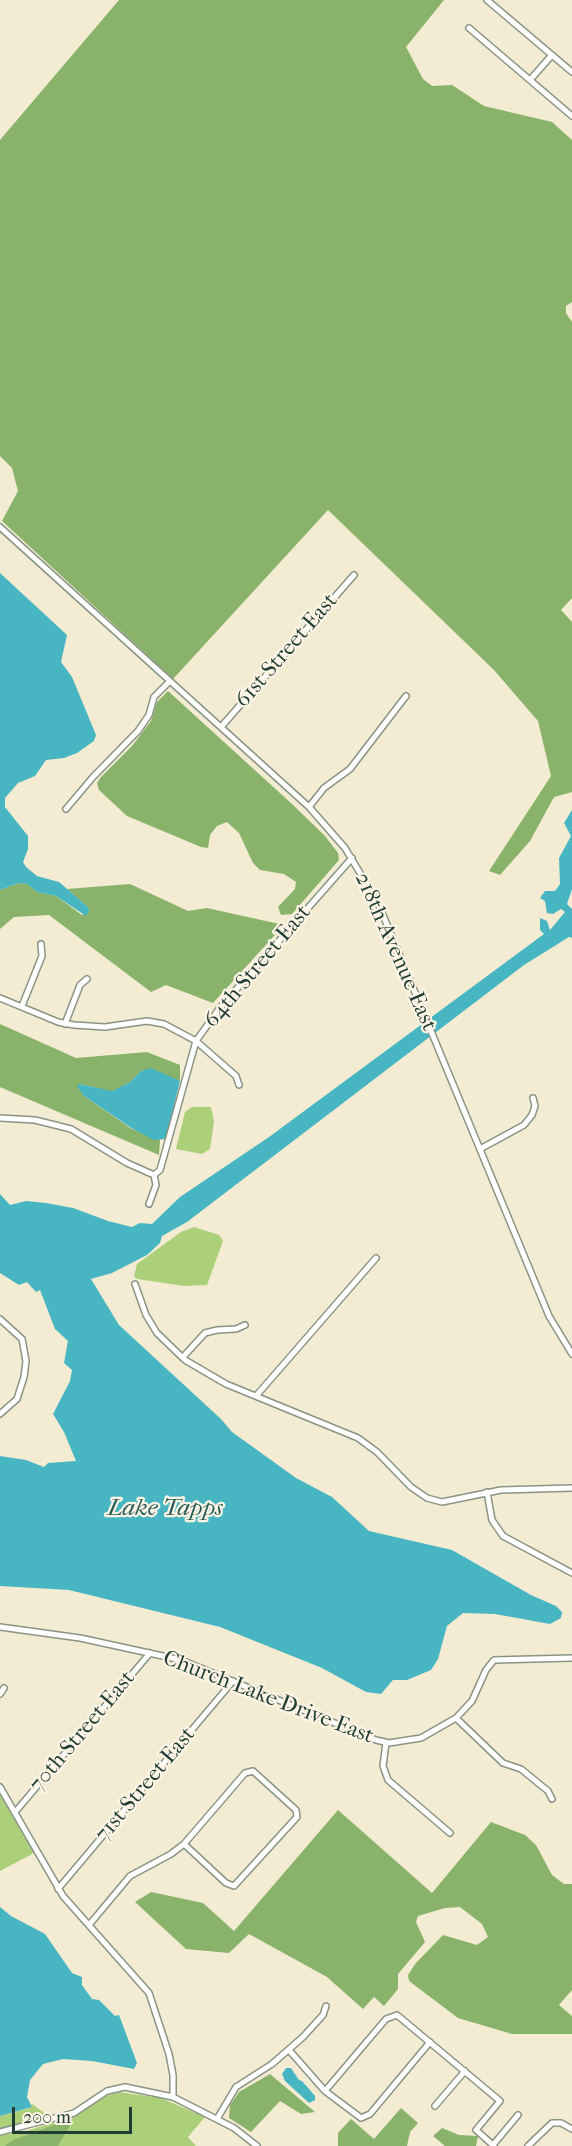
<!DOCTYPE html>
<style>
body{margin:0}
#map{position:relative;width:572px;height:2146px;overflow:hidden;background:#f3ecd3;font-family:"IM FELL French Canon",serif}
canvas{display:block}
.scale{position:absolute;left:12px;top:2107px;width:120px;height:27px;box-sizing:border-box;border:3px solid #1f3d34;border-top:0;padding-left:8px;font-size:18px;line-height:21px;white-space:nowrap;color:#1f3d34;-webkit-text-stroke:4px #fcf5e5;paint-order:stroke}
</style>
<div id="map">
<canvas width="572" height="2146"></canvas>
<div class="scale">200 m</div>
</div>
<script>
const c = document.querySelector('canvas').getContext('2d');
c.lineJoin = 'round';
function fillPath(path, color) { c.fillStyle = color; c.fill(path, 'evenodd'); }
const poly = rows => new Path2D(rows.map(r => 'M' + r).join(''));
function strokePath(path, color, width, dash) { c.strokeStyle = color; c.lineWidth = width; c.lineCap = dash ? 'butt' : 'round'; c.setLineDash(dash || []); c.stroke(path); }
function drawText(font, color, halo, rows, align = 'center') {
  c.font = font + ' "IM FELL French Canon",serif'; c.lineWidth = 4.5; c.setLineDash([]); c.textBaseline = 'middle'; c.strokeStyle = halo; c.fillStyle = color; for (const [text, x, y, turn = 0] of rows) {
    c.save(); c.translate(x, y); c.rotate((+turn || 0) * Math.PI / 180); c.textAlign = isNaN(turn) ? turn : align; if (halo) c.strokeText(text, 0, 0); c.fillText(text, 0, 0); c.restore();
  }
}
fillPath(poly([
 [192,1107,211,1107,214,1122,210,1149,202,1154,176,1149,185,1112],
 [194,1227,219,1235,223,1241,207,1285,184,1286,137,1279,134,1276,137,1264,181,1232],
 [0,1795,34,1853,0,1871],
 [119,2092,161,2098,205,2117,188,2137,196,2146,0,2146,0,2135,23,2132,77,2115,106,2096],
 [32,2104,50,2117,0,2129,0,2116,30,2108]
]), '#acd07a');
fillPath(poly([
 [119,0,444,0,406,47,423,79,432,86,452,85,484,106,552,122,572,140,572,302,566,306,566,313,572,322,572,598,561,610,572,622,572,792,554,797,530,841,500,875,489,871,551,776,538,721,494,670,328,510,173,679,2,521,18,491,12,468,0,456,0,140],
 [168,691,292,804,325,836,338,853,339,860,292,914,281,915,278,907,295,889,296,882,284,874,260,870,253,863,239,833,227,822,217,826,210,835,208,848,201,847,127,816,99,790,97,783,101,777,132,746,151,721,157,702],
 [19,883,28,884,37,892,56,896,82,915,88,907,67,889,130,884,188,911,207,908,284,925,213,1003,166,985,151,992,49,915,14,917,0,929,0,890],
 [0,1024,76,1058,147,1052,180,1065,180,1081,141,1071,130,1082,112,1092,81,1084,84,1096,132,1129,160,1140,159,1155,0,1087],
 [338,1810,432,1893,491,1822,525,1835,536,1845,552,1875,564,1884,572,1884,572,1990,559,2005,572,2016,572,2034,512,2034,458,2018,409,1981,408,1975,416,1963,443,1935,477,1945,488,1937,482,1924,460,1907,445,1908,418,1916,416,1922,425,1942,398,1974,398,1989,384,2006,374,1997,363,2009,327,1977,249,1934,229,1953,186,1949,135,1902,151,1892,203,1903,234,1931],
 [270,2074,315,2112,301,2114,280,2101,251,2132,229,2118,230,2105,239,2092],
 [401,2108,418,2123,410,2132,407,2146,338,2146,338,2133,351,2119,374,2139],
 [60,2123,70,2125,58,2146,5,2146,13,2140],
 [442,2128,459,2135,478,2136,476,2146,445,2146,433,2136]
]), '#89b26a');
fillPath(poly([
 [0,573,67,635,61,662,72,677,96,735,94,741,77,753,64,758,46,760,35,776,18,783,5,798,5,807,28,836,28,849,23,862,26,867,37,876,59,882,88,907,89,911,86,916,56,896,37,892,27,884,19,883,0,890],
 [572,810,572,889,567,904,572,909,572,938,569,937,524,965,187,1222,162,1236,160,1243,147,1255,112,1273,91,1279,119,1325,221,1419,232,1432,296,1478,332,1497,369,1531,452,1550,531,1595,556,1606,562,1612,561,1618,550,1624,495,1614,463,1613,447,1626,438,1659,431,1670,407,1680,393,1680,381,1694,366,1692,322,1668,220,1627,69,1590,0,1586,0,1456,26,1460,44,1467,48,1463,76,1461,64,1432,53,1414,70,1381,72,1370,64,1363,68,1341,55,1329,40,1290,36,1292,27,1282,19,1285,0,1273,0,1194,10,1205,26,1201,46,1203,73,1208,108,1221,132,1227,140,1223,152,1224,180,1197,269,1137,544,934,540,930,540,918,547,921,550,930,565,912,561,909,553,914,547,913,545,901,540,898,545,891,555,891,560,884,559,858,571,836,564,823],
 [151,1068,180,1081,166,1139,154,1140,133,1129,84,1096,77,1086,80,1084,112,1091,130,1082,141,1071],
 [0,1907,11,1916,45,1934,72,1973,82,1977,82,1985,92,1999,99,2000,115,2016,119,2015,137,2063,134,2069,92,2061,63,2059,43,2064,30,2080,27,2097,32,2107,0,2116],
 [286,2068,291,2068,299,2080,302,2081,315,2096,315,2100,309,2103,285,2081,282,2074]
]), '#48b6c2');
const minor = poly([
 [487,0,572,72],
 [469,28,572,116],
 [530,80,552,55],
 [0,527,309,807,345,848,378,903,549,1316,572,1354],
 [221,727,354,575],
 [309,807,324,788,350,769,406,696],
 [66,809,93,777,138,731,149,715,154,697,170,681],
 [0,998,58,1022,74,1025,105,1027,147,1021,164,1024,196,1041,236,1076,239,1085],
 [22,1006,42,956,41,944],
 [65,1024,80,985,87,979],
 [0,1118,35,1120,71,1129,127,1163,154,1175],
 [480,1149,524,1125,532,1115,535,1106,533,1098],
 [149,1204,156,1185,154,1175,160,1170,196,1041,219,1009,352,858],
 [135,1284,146,1315,157,1333,185,1360,226,1384,358,1438,377,1452,411,1487,427,1498,442,1502,501,1490,572,1488],
 [0,1319,22,1339,26,1361,24,1377,17,1399,0,1414],
 [183,1357,205,1333,217,1330,236,1329,245,1325],
 [256,1396,376,1258],
 [487,1492,492,1520,503,1536,572,1573],
 [0,1627,80,1638,181,1660,376,1740,389,1743,421,1738,456,1718,472,1701,486,1670,494,1660,572,1658],
 [0,1694,4,1688],
 [456,1718,503,1763,521,1769,548,1791,552,1799],
 [386,1743,383,1766,388,1780,450,1833],
 [0,1787,63,1896,149,1993,169,2054,173,2075,173,2097],
 [16,1811,150,1653],
 [58,1889,233,1681],
 [89,1925,130,1876,171,1854,184,1844,245,1773,253,1771,296,1810,297,1817,234,1886,226,1883,184,1844],
 [289,2050,325,2091,361,2118,370,2114,430,2042],
 [325,2091,386,2019,397,2015,500,2101,476,2130,494,2146],
 [435,2106,465,2071],
 [217,2119,236,2087,272,2064,303,2037,323,2015,326,2006],
 [0,2132,74,2113,107,2091,125,2087,173,2097,234,2128,257,2146],
 [493,2145,518,2115],
 [528,2146,552,2123,561,2123,572,2129]
]);
strokePath(minor, '#899484', 8);
strokePath(minor, '#fff', 5);
drawText('22px', '#1f3d34', '#fcf5e5', [
 ["61st Street East",287,651,-49],
 ["218th Avenue East",395,952,66],
 ["64th Street East",258,967,-50],
 ["Church Lake Drive East",268,1698,21],
 ["70th Street East",83,1732,-50],
 ["71st Street East",146,1785,-50]
]);
drawText('italic 24px', '#295b58', '#fcf5e5', [
 ["Lake Tapps",165,1509]
]);
</script>
